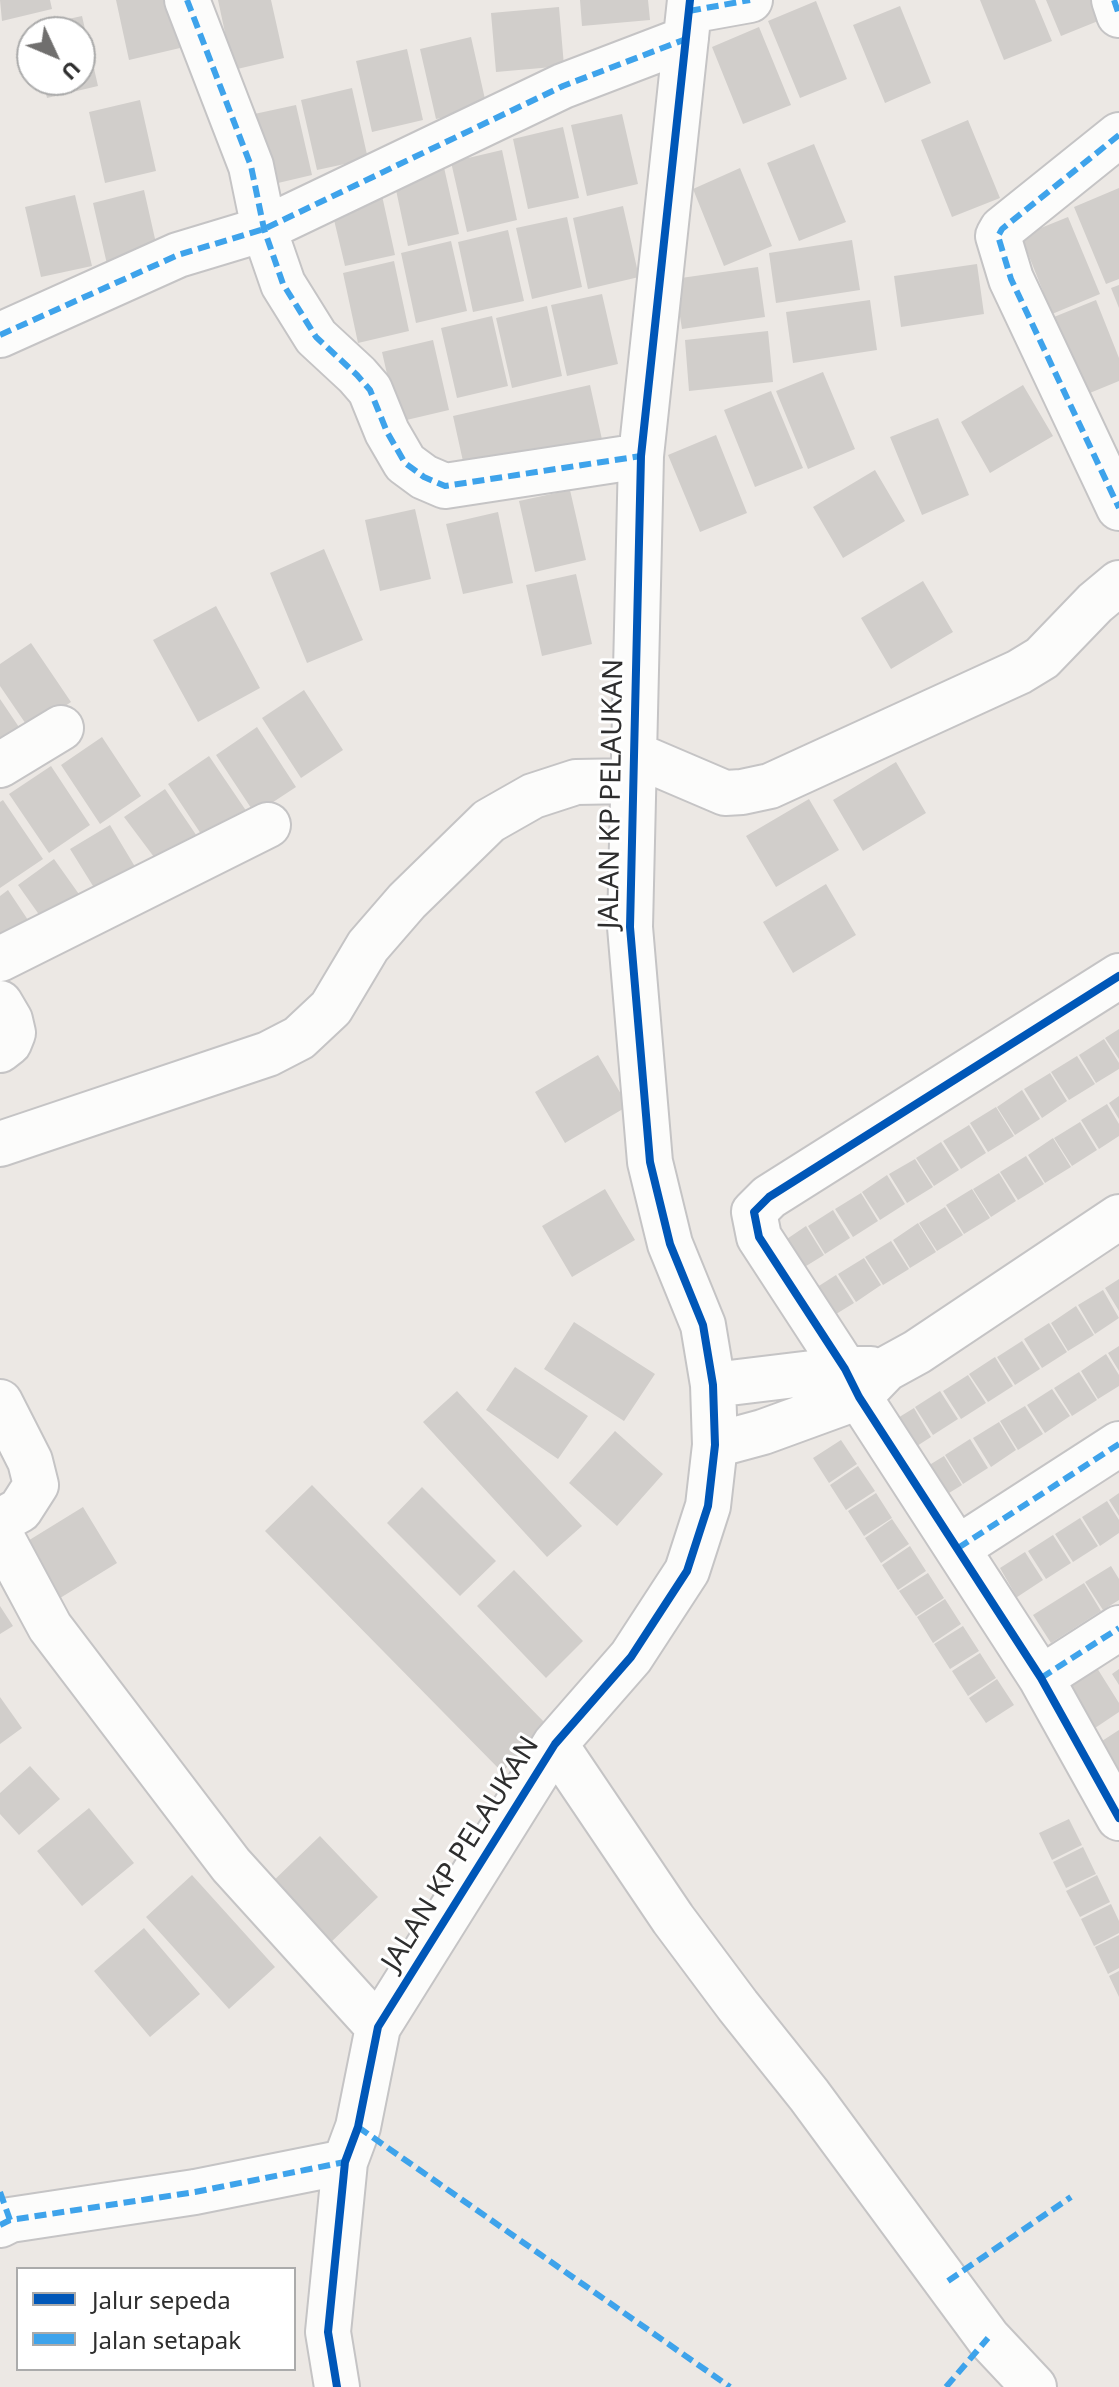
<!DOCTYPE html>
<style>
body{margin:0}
#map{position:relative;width:1119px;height:2387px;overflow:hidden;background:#ece8e4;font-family:"Noto Sans",sans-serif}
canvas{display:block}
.legend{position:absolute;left:16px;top:2267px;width:280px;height:104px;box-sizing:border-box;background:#fff;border:2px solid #ababab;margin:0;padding:10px 14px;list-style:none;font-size:24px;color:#2e2e2e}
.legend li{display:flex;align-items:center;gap:16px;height:40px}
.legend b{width:40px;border:2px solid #ababab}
.north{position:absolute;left:16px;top:16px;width:80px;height:80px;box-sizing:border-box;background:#fff;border:2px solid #ababab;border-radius:50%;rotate:134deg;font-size:22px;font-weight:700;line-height:32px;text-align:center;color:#2e2e2e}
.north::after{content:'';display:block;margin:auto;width:28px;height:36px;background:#706f6e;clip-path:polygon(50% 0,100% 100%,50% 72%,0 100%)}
</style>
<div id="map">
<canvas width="1119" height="2387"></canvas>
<ul class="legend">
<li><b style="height:10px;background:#0057b8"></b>Jalur sepeda</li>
<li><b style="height:10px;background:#3ea3eb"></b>Jalan setapak</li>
</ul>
<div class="north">U</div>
</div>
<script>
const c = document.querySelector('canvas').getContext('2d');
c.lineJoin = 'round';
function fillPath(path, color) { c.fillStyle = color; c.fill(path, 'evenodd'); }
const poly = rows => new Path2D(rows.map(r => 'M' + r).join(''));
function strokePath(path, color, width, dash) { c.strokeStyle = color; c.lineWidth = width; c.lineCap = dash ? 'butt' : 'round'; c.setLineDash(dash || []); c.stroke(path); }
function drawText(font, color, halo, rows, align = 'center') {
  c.font = font + ' "Noto Sans",sans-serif'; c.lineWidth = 6; c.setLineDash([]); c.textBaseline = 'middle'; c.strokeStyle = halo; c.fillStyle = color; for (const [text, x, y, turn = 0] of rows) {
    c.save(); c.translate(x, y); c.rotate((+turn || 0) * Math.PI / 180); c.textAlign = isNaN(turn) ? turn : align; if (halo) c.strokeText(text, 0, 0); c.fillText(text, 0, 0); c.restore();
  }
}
fillPath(poly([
 [0,0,50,0,52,9,2,21],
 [116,0,169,0,180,48,129,60],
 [218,0,271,0,284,58,233,70],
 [580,0,648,0,650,20,582,26],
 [980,0,1035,0,1052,41,1004,60],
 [1046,0,1101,0,1108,17,1061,36],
 [816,1,847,79,800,98,768,21],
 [900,6,931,83,885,103,853,25],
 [559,7,564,66,496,72,491,13],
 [82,16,98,86,47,98,43,80,80,80,80,32,33,32,32,27],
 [759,27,791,105,743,124,712,47],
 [471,37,487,108,436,119,420,49],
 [407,49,423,120,372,132,356,61],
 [352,88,368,159,317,170,301,100],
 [140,100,156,171,105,183,89,112],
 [296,105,312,175,261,187,245,116],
 [622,114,638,184,587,196,571,125],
 [968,120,1000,198,952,217,921,140],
 [563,127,579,198,528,209,513,139],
 [814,144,846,222,799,241,767,163],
 [502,150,517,220,467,232,451,162],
 [443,163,459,234,408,246,393,176],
 [740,168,772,246,724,266,693,189],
 [1119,188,1119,279,1106,284,1074,207],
 [144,190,160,261,109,273,93,203],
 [381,191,395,255,345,266,330,203],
 [75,195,92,266,41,277,25,207],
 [623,206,639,277,588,289,573,218],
 [567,217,582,287,532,299,516,228],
 [1068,217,1100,294,1052,314,1021,236],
 [508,230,524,301,473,312,458,242],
 [852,240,860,290,776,303,769,253],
 [451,241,467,311,416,323,401,253],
 [394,261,409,331,358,343,343,273],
 [977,264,984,314,901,327,894,276],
 [758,267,765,317,682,329,674,279],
 [1119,285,1119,308,1111,288],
 [602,294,618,364,567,376,551,305],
 [870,300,877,350,793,363,786,312],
 [1096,300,1119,358,1119,381,1080,397,1049,319],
 [547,306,562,376,512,388,496,318],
 [492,316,508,386,457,398,441,328],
 [768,331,773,382,689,391,685,340],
 [433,340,449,410,398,422,382,352],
 [823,372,855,449,808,469,776,391],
 [590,385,603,444,466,475,453,416],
 [1023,385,1053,436,990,473,961,422],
 [771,391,803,468,755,487,724,410],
 [938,418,969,495,922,515,890,437],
 [716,435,747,513,700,532,668,455],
 [875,470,905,521,843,558,813,507],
 [570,490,586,560,535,572,519,501],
 [415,509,431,579,380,591,365,520],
 [498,512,513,583,463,594,446,524],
 [324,549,363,640,307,663,270,573],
 [576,574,592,644,542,656,526,585],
 [923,581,953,632,891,669,861,618],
 [216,606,260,688,198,722,153,640],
 [31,643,71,702,30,730,0,686,0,664],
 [304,690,343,750,301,778,262,718],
 [0,699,23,733,0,749],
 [257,727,296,787,255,814,216,755],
 [102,737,141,796,100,824,61,765],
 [209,756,249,815,207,843,168,784],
 [896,762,926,813,863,851,833,800],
 [51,766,90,825,49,853,9,794],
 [165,789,205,848,163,869,124,817],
 [809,799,839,850,776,887,746,836],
 [3,800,43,859,0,888,0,802],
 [110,825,137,870,98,894,70,849],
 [54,859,81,897,45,923,18,885],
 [826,884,856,935,793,973,763,922],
 [8,890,34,929,0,952,0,896],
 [1119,1029,1119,1059,1105,1038],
 [1104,1039,1119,1063,1119,1069,1096,1083,1079,1055],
 [598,1055,628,1106,565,1143,535,1092],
 [1077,1056,1095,1084,1069,1100,1051,1072],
 [1050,1073,1067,1101,1042,1118,1024,1089],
 [1022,1090,1040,1119,1015,1135,997,1107],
 [1119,1096,1119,1119,1109,1103],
 [1107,1104,1119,1124,1119,1136,1099,1149,1081,1120],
 [996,1107,1014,1136,988,1152,970,1123],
 [1080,1122,1097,1150,1072,1166,1054,1138],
 [969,1125,986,1153,961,1169,943,1141],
 [1053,1138,1071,1167,1045,1183,1028,1155],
 [941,1142,959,1170,934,1186,916,1158],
 [1026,1156,1044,1184,1018,1200,1000,1172],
 [915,1159,933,1187,907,1203,889,1174],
 [999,1173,1016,1201,991,1217,973,1189],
 [887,1175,905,1204,880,1220,862,1192],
 [605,1189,635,1240,572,1277,542,1226],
 [972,1189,990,1218,964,1234,946,1205],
 [861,1193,878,1221,853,1237,835,1209],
 [945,1207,963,1235,937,1251,919,1223],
 [833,1210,850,1238,825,1254,808,1226],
 [918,1223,936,1252,910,1268,893,1240],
 [806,1226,824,1255,798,1271,781,1243],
 [891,1241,909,1269,883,1285,865,1257],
 [864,1258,881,1285,856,1302,838,1274],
 [836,1275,854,1303,828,1319,811,1291],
 [1119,1279,1119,1311,1105,1288],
 [1103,1290,1119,1318,1095,1334,1078,1305],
 [1076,1306,1094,1335,1068,1351,1051,1323],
 [574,1322,655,1374,624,1421,544,1369],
 [1049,1323,1067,1352,1042,1368,1024,1339],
 [1022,1341,1040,1369,1015,1385,997,1357],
 [1119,1346,1119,1371,1108,1353],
 [1106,1354,1119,1375,1119,1386,1098,1399,1081,1371],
 [995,1357,1013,1386,988,1402,969,1374],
 [515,1367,588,1416,558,1459,486,1410],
 [1079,1372,1097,1400,1072,1416,1054,1388],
 [968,1375,986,1403,961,1419,943,1391],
 [1052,1389,1070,1416,1045,1433,1027,1405],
 [457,1391,582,1526,547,1557,423,1422],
 [940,1391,958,1419,933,1435,915,1407],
 [1025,1406,1043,1434,1018,1450,1000,1421],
 [914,1408,931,1437,906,1453,888,1424],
 [999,1422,1016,1450,991,1467,973,1438],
 [615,1431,663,1474,617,1526,569,1483],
 [970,1439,988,1468,963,1484,945,1455],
 [841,1440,857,1464,829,1483,813,1458],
 [944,1456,962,1485,936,1501,918,1472],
 [858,1466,875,1491,846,1510,830,1485],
 [312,1485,548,1726,502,1772,265,1531],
 [422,1487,496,1561,460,1596,387,1523],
 [876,1493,892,1518,864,1536,848,1511],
 [1119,1493,1119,1516,1109,1500],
 [1107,1501,1119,1520,1119,1533,1100,1546,1082,1517],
 [83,1507,117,1563,52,1603,18,1547],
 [1080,1518,1098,1546,1073,1562,1055,1534],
 [892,1519,909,1544,881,1563,865,1538],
 [1053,1535,1071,1563,1046,1579,1028,1551],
 [910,1546,926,1571,898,1590,882,1565],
 [1025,1552,1043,1580,1005,1605,986,1577,999,1569,1015,1594,1000,1568],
 [1111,1566,1119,1579,1119,1600,1103,1610,1085,1582],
 [514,1570,583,1641,546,1678,477,1606],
 [928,1573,944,1598,916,1616,899,1591],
 [1084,1583,1101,1611,1051,1643,1033,1615],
 [945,1599,961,1624,933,1643,917,1617],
 [0,1606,13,1626,0,1634],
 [963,1626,979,1651,950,1669,934,1644],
 [980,1653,996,1678,968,1696,952,1671],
 [1097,1668,1119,1703,1119,1712,1089,1732,1063,1691],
 [1119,1669,1119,1685,1112,1674],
 [997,1679,1014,1705,986,1723,969,1698],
 [0,1697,22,1728,0,1744],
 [1119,1730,1119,1792,1088,1750],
 [30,1766,60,1799,19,1835,0,1814,0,1793],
 [89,1808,134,1863,82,1906,37,1851],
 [1069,1819,1082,1845,1052,1860,1039,1833],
 [320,1836,378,1897,327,1946,269,1885],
 [1083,1847,1096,1874,1066,1888,1053,1862],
 [192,1875,275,1967,229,2009,146,1917],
 [1097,1875,1110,1902,1080,1917,1066,1891],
 [1111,1904,1119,1921,1119,1933,1094,1946,1081,1919],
 [144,1928,200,1994,150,2037,94,1971],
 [1119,1935,1119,1968,1108,1974,1095,1947],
 [1119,1971,1119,1997,1109,1976]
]), '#d1cecb');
const minor = poly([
 [187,0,251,166,264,229,283,284,316,337,357,375,370,390,387,432,405,463,424,477,445,486,641,456],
 [1114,0,1119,15],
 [689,11,750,0],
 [1119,135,1002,229,998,236,1011,279,1119,508],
 [0,335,178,255,264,229,563,86,686,39],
 [636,755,725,793,742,792,770,786,1019,672,1042,658,1095,603,1119,583],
 [0,765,61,728],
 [0,959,268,825],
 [1119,976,769,1197,754,1212,759,1237,845,1369,859,1397,1041,1678,1119,1818],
 [0,1003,10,1020,13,1033,9,1043,0,1050],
 [0,1144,268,1054,299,1038,331,1008,368,946,407,901,489,821,533,796,576,782,632,781],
 [713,1385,845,1369,871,1369],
 [0,1402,30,1461,36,1485,20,1510,0,1521],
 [715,1445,763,1432,859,1397,886,1369,917,1352,1119,1217],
 [0,1534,50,1627,231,1865,378,2027],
 [958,1548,1119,1444],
 [1041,1678,1119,1628],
 [555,1744,673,1919,738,2006,809,2095,988,2338,1034,2387],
 [0,2225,10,2220,195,2192,345,2162],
 [337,2387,328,2332,345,2162,358,2127,378,2027,555,1744,631,1657,687,1571,708,1506,715,1445,713,1385,703,1325,670,1244,650,1162,630,927,641,456,690,0]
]);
strokePath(minor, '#c5c4c5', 48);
strokePath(minor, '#fcfcfb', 44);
strokePath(poly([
 [187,0,251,166,264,229,283,284,316,337,357,375,370,390,387,432,405,463,424,477,445,486,641,456],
 [1114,0,1119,15],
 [689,11,750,0],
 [1119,135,1002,229,998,236,1011,279,1119,508],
 [0,335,178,255,264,229,563,86,686,39],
 [958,1548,1119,1444],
 [1041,1678,1119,1628],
 [358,2127,730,2387],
 [0,2192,10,2220],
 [0,2225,10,2220,195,2192,345,2162],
 [948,2281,1071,2197],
 [946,2387,988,2338]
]), '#3ea3eb', 6, [12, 6]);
strokePath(poly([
 [1119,976,769,1197,754,1212,759,1237,845,1369,859,1397,1041,1678,1119,1818],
 [337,2387,328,2332,345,2162,358,2127,378,2027,555,1744,631,1657,687,1571,708,1506,715,1445,713,1385,703,1325,670,1244,650,1162,630,927,641,456,690,0]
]), '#0057b8', 8);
drawText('28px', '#2e2e2e', '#fff', [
 ["JALAN KP PELAUKAN",612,794,-89],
 ["JALAN KP PELAUKAN",461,1854,-58]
]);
</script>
